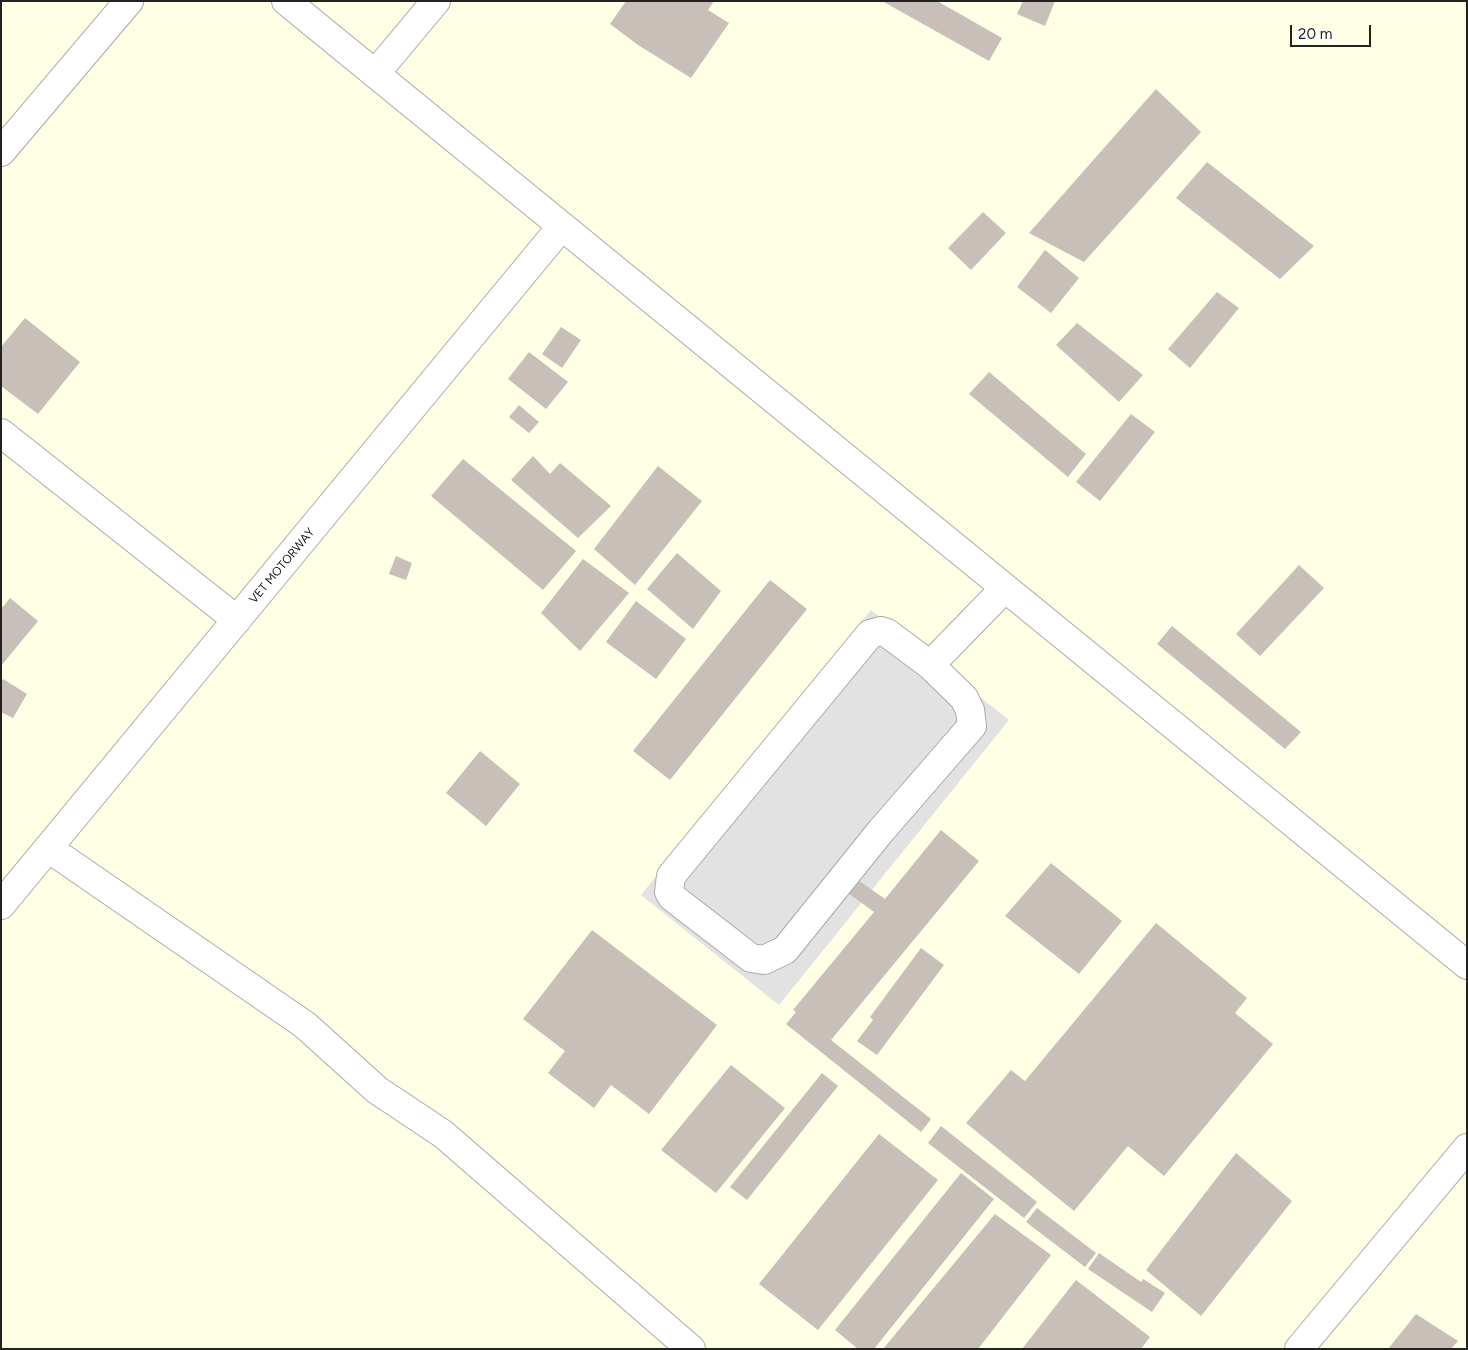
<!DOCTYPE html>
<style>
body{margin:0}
#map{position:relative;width:1468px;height:1350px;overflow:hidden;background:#f2efe9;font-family:Figtree,sans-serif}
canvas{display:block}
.frame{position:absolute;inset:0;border:2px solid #222;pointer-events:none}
.scale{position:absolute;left:1290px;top:25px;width:81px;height:22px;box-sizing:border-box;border:2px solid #222;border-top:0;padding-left:6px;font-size:15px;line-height:18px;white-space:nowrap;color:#222;-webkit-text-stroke:4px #fff;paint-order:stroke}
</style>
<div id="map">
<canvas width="1468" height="1350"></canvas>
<div class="frame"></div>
<div class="scale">20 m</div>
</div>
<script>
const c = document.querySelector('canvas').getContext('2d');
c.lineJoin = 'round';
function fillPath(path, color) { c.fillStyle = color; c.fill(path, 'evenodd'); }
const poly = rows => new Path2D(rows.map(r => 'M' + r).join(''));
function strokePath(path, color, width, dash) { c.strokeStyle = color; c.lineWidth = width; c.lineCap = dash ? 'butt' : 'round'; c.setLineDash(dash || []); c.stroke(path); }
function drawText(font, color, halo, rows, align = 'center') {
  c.font = font + ' Figtree,sans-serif'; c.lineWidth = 4; c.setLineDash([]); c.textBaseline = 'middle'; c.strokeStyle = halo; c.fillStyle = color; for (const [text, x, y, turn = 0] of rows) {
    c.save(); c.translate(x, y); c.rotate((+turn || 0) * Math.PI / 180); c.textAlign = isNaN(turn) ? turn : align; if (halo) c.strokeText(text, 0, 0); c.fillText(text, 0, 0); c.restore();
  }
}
fillPath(poly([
 [1,1,1467,1,1467,1349,1,1349]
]), '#ffffe5');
fillPath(poly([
 [871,610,1009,720,779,1005,641,895]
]), '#e2e2e2');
fillPath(poly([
 [626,1,714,1,708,10,729,23,691,78,638,45,610,24],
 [882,1,937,1,1002,38,989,61],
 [1023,1,1055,1,1045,26,1017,14],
 [1156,89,1201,132,1084,262,1029,233],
 [1207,162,1314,246,1280,279,1176,198],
 [983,212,1006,233,971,270,948,248],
 [1045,250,1079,278,1051,313,1017,287],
 [1217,292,1239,308,1190,368,1168,349],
 [25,318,80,362,38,414,1,386,1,347],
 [1077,323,1143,375,1119,402,1056,345],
 [561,327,581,340,562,368,542,354],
 [529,352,568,382,546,409,508,379],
 [989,372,1086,454,1068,477,969,394],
 [519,405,539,422,529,433,509,417],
 [1131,414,1155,432,1100,501,1076,482],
 [533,456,550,474,560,463,611,506,578,538,511,480],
 [463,459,576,551,543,590,431,496],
 [658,466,702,501,635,585,594,549],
 [677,553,721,591,693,629,647,589],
 [396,556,412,563,406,580,389,574],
 [583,559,629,593,580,651,541,613],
 [1299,565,1324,588,1260,656,1236,634],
 [770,580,807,609,670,780,633,751],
 [10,598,38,621,1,666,1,606,3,607],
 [636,601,686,639,656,679,606,642],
 [1172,626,1301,732,1285,749,1157,644],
 [3,679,27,694,13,718,1,712,1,682],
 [480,751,520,784,486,826,446,793],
 [941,830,979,861,831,1040,931,1119,921,1132,786,1024,796,1012,793,1010,874,912,848,893,858,880,885,899],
 [1051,863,1122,921,1079,974,1005,916],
 [1156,923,1247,998,1235,1013,1273,1044,1164,1176,1128,1146,1074,1211,966,1123,1011,1070,1025,1081],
 [592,930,717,1025,649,1114,611,1085,594,1108,548,1073,565,1051,523,1019],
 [921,948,944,965,877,1055,857,1041,873,1020,870,1017],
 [731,1065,785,1108,716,1193,661,1150],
 [822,1073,838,1086,747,1200,730,1187],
 [941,1126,1037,1202,1024,1218,928,1143],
 [879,1134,938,1180,818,1330,759,1284],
 [1236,1153,1292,1201,1201,1316,1146,1270],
 [961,1173,994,1199,874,1349,858,1349,835,1330],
 [1037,1208,1096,1253,1085,1267,1026,1222],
 [995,1214,1051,1255,978,1349,883,1349],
 [1099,1253,1141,1282,1143,1279,1165,1293,1152,1312,1088,1269],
 [1076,1280,1150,1337,1141,1349,1022,1349],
 [1416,1314,1458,1341,1451,1349,1388,1349]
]), '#c7bfb8');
const minor = poly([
 [286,1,1467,965],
 [375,74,436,1],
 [1,152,129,1],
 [1,433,237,620],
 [881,631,887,633,930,665,964,698,970,710,972,726,880,832,785,950,764,960,751,958,672,897,669,892,671,876,870,634,881,631],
 [930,665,1005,588],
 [48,848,305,1025,377,1090,443,1134,691,1349],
 [1,905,562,226],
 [1299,1349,1467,1148]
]);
strokePath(minor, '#a9a9a9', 30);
strokePath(minor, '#fff', 28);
drawText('12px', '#222', '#fff', [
 ["VET MOTORWAY",282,566,-50]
]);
</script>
